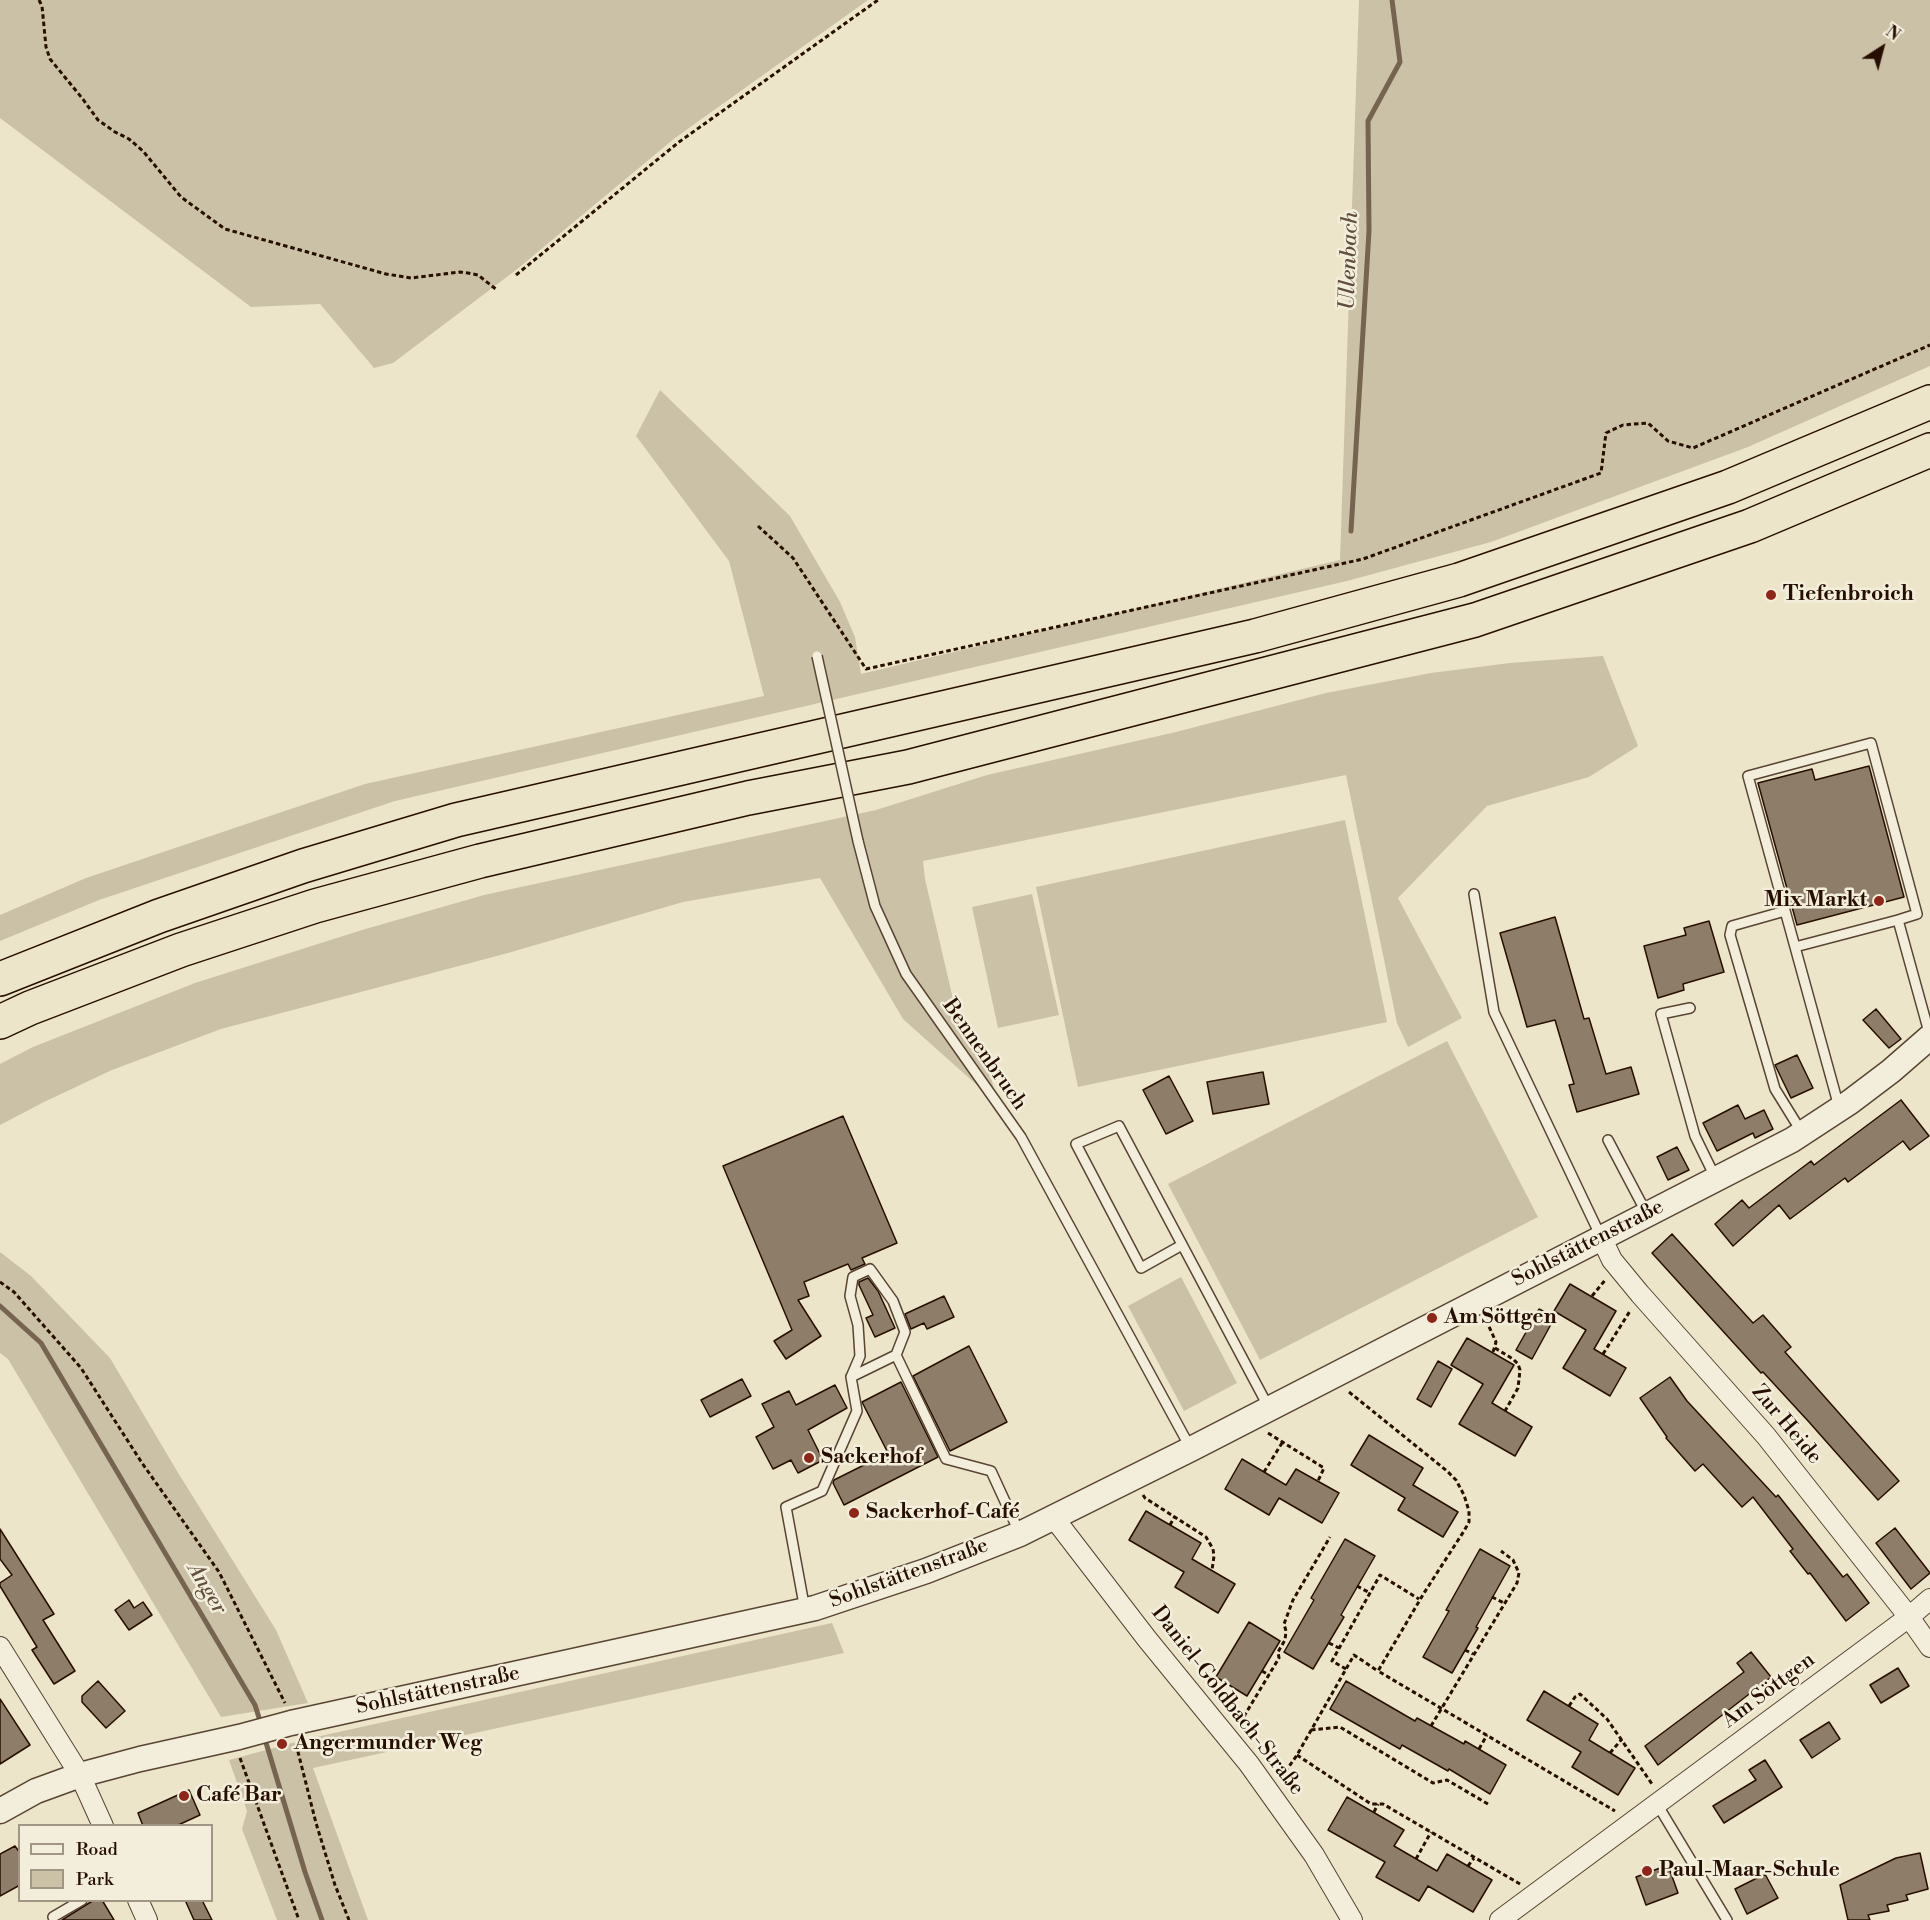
<!DOCTYPE html>
<meta charset="utf-8">
<style>
body{margin:0}
#map{position:relative;width:1930px;height:1920px;overflow:hidden;background:#ede5c9;font-family:"Libre Bodoni",serif}
canvas{display:block}
.legend{position:absolute;left:18px;top:1824px;width:195px;height:78px;box-sizing:border-box;background:#f3eedc;border:2px solid #a19584;margin:0;padding:8px 10px;list-style:none;font-size:18px;color:#270f00}
.legend li{display:flex;align-items:center;gap:12px;height:30px}
.legend b{width:30px;border:2px solid #a19584}
.north{position:absolute;left:1852px;top:18px;width:60px;height:60px;-webkit-text-stroke:4px #f3eedc;paint-order:stroke;rotate:36deg;font-size:16px;font-weight:700;line-height:24px;text-align:center;color:#270f00}
.north::after{content:'';display:block;margin:auto;width:21px;height:27px;background:#270f00;clip-path:polygon(50% 0,100% 100%,50% 72%,0 100%)}
</style>
<div id="map">
<canvas width="1930" height="1920"></canvas>
<ul class="legend">
<li><b style="height:8px;background:#f3eedc"></b>Road</li>
<li><b style="height:16px;background:#cbc1a7"></b>Park</li>
</ul>
<div class="north">N</div>
</div>
<script>
const c = document.querySelector('canvas').getContext('2d');
c.lineJoin = 'round';
function fillPath(path, color) { c.fillStyle = color; c.fill(path, 'evenodd'); }
const poly = rows => new Path2D(rows.map(r => 'M' + r).join(''));
function strokePath(path, color, width, dash) { c.strokeStyle = color; c.lineWidth = width; c.lineCap = dash ? 'butt' : 'round'; c.setLineDash(dash || []); c.stroke(path); }
function drawText(font, color, halo, rows, align = 'center') {
  c.font = font + ' "Libre Bodoni",serif'; c.lineWidth = 5; c.setLineDash([]); c.textBaseline = 'middle'; c.strokeStyle = halo; c.fillStyle = color; for (const [text, x, y, turn = 0] of rows) {
    c.save(); c.translate(x, y); c.rotate((+turn || 0) * Math.PI / 180); c.textAlign = isNaN(turn) ? turn : align; if (halo) c.strokeText(text, 0, 0); c.fillText(text, 0, 0); c.restore();
  }
}
fillPath(poly([
 [0,0,868,0,675,138,516,270,393,363,374,368,320,304,251,307,0,118],
 [1359,0,1930,0,1930,366,1748,447,1491,542,1347,581,395,801,99,900,0,941,0,915,86,878,365,784,764,696,729,561,636,436,660,390,790,516,840,602,855,637,861,674,1340,560],
 [1603,656,1638,746,1589,777,1487,806,1398,898,1462,1018,1408,1047,1397,1023,1346,775,923,861,925,879,957,1016,984,1050,998,1104,903,1019,820,878,683,902,508,953,221,1029,112,1070,44,1102,0,1125,0,1064,33,1047,195,983,362,930,484,895,876,810,987,775,1176,732,1326,693,1431,673,1510,663],
 [1345,820,1387,1022,1078,1087,1036,887],
 [1032,894,1059,1015,998,1028,972,907],
 [1447,1041,1538,1217,1260,1360,1168,1184],
 [0,1252,31,1276,110,1358,177,1471,276,1630,308,1703,221,1717,8,1359,0,1353],
 [1181,1277,1237,1383,1184,1411,1128,1306],
 [832,1623,844,1653,313,1768,368,1920,277,1920,242,1829,247,1811,229,1760,307,1739]
]), '#cbc1a7');
strokePath(poly([
 [1351,531,1369,231,1368,121,1400,62,1392,0],
 [0,1306,41,1343,255,1705,261,1724],
 [264,1736,305,1872,322,1920]
]), '#766450', 5);
const building = poly([
 [1869,766,1904,897,1797,925,1758,783,1812,769,1815,780,1869,766],
 [1555,917,1584,1019,1589,1018,1606,1074,1631,1067,1639,1094,1577,1112,1569,1085,1574,1084,1555,1020,1527,1027,1500,933,1555,917],
 [1709,921,1724,972,1683,984,1684,990,1658,998,1644,946,1686,935,1684,928,1709,921],
 [1876,1009,1901,1039,1889,1048,1863,1020,1876,1009],
 [1797,1055,1813,1088,1791,1098,1775,1065,1797,1055],
 [1263,1072,1269,1104,1213,1114,1207,1082,1263,1072],
 [1169,1076,1193,1121,1166,1134,1143,1090,1169,1076],
 [1901,1100,1929,1136,1910,1150,1903,1141,1848,1182,1845,1178,1790,1219,1779,1205,1733,1246,1715,1224,1742,1200,1749,1208,1811,1161,1814,1165,1901,1100],
 [1738,1105,1745,1119,1764,1110,1773,1129,1755,1138,1753,1133,1717,1151,1703,1123,1738,1105],
 [843,1116,897,1243,862,1258,865,1264,851,1270,848,1264,804,1282,809,1296,798,1300,821,1336,786,1359,774,1341,792,1330,723,1166,843,1116],
 [1677,1147,1689,1170,1668,1180,1657,1157,1677,1147],
 [1672,1234,1753,1323,1763,1315,1791,1347,1785,1352,1899,1481,1878,1500,1809,1422,1763,1372,1761,1373,1652,1253,1672,1234],
 [868,1278,878,1291,895,1328,875,1337,866,1318,873,1315,859,1285,859,1282,868,1278],
 [1570,1284,1616,1311,1594,1349,1626,1368,1610,1396,1563,1368,1586,1330,1554,1311,1570,1284],
 [944,1296,954,1317,927,1329,924,1323,911,1329,905,1314,944,1296],
 [1539,1309,1555,1317,1532,1359,1516,1350,1539,1309],
 [1467,1338,1514,1365,1492,1403,1532,1427,1515,1456,1459,1424,1483,1384,1451,1365,1467,1338],
 [969,1346,1007,1422,950,1451,913,1376,969,1346],
 [1438,1361,1452,1369,1431,1407,1417,1399,1438,1361],
 [1670,1377,1687,1401,1776,1497,1778,1495,1843,1577,1847,1574,1869,1603,1846,1621,1810,1573,1808,1574,1790,1551,1793,1549,1753,1497,1742,1507,1703,1464,1695,1471,1666,1438,1667,1437,1640,1398,1670,1377],
 [742,1379,751,1396,710,1417,701,1400,742,1379],
 [901,1382,938,1457,844,1505,833,1483,834,1480,888,1453,862,1402,901,1382],
 [835,1385,847,1408,808,1430,823,1460,798,1473,791,1460,773,1469,756,1437,774,1427,762,1404,789,1391,796,1405,835,1385],
 [1369,1435,1423,1468,1413,1485,1458,1512,1443,1537,1398,1510,1405,1498,1351,1465,1369,1435],
 [1242,1459,1286,1485,1296,1469,1339,1493,1322,1523,1279,1498,1269,1515,1225,1489,1242,1459],
 [1146,1511,1201,1543,1192,1559,1235,1584,1218,1613,1175,1587,1184,1572,1129,1540,1146,1511],
 [1895,1528,1930,1573,1911,1589,1876,1543,1895,1528],
 [0,1529,54,1614,43,1620,75,1671,54,1684,32,1650,37,1647,0,1586,0,1583,12,1575,0,1559,0,1529],
 [1345,1539,1375,1556,1341,1615,1344,1617,1313,1669,1284,1652,1314,1600,1311,1598,1345,1539],
 [1480,1549,1510,1566,1476,1627,1478,1628,1452,1673,1423,1657,1449,1611,1446,1610,1480,1549],
 [129,1600,134,1608,143,1602,152,1615,129,1630,115,1610,129,1600],
 [1249,1622,1280,1641,1247,1696,1216,1677,1249,1622],
 [1751,1652,1771,1677,1658,1765,1645,1746,1744,1672,1737,1663,1751,1652],
 [1898,1668,1909,1686,1881,1703,1870,1685,1898,1668],
 [98,1681,125,1711,106,1728,82,1702,82,1696,98,1681],
 [1346,1681,1415,1721,1417,1718,1464,1744,1465,1741,1506,1765,1490,1794,1449,1769,1448,1771,1402,1745,1400,1749,1330,1709,1346,1681],
 [1544,1691,1598,1724,1589,1740,1635,1768,1618,1795,1572,1767,1581,1752,1527,1720,1544,1691],
 [0,1699,30,1745,0,1764,0,1699],
 [1829,1722,1840,1739,1812,1758,1800,1740,1829,1722],
 [1765,1760,1782,1787,1724,1823,1713,1806,1756,1780,1749,1770,1765,1760],
 [189,1790,200,1815,176,1826,143,1826,138,1813,189,1790],
 [1347,1797,1404,1830,1394,1846,1437,1871,1447,1854,1492,1880,1473,1912,1428,1886,1419,1901,1376,1877,1385,1862,1328,1830,1347,1797],
 [15,1846,20,1853,20,1885,0,1896,0,1854,15,1846],
 [1920,1853,1928,1889,1906,1895,1908,1900,1887,1905,1889,1911,1868,1915,1870,1920,1848,1920,1840,1885,1896,1858,1920,1853],
 [1668,1865,1678,1893,1646,1905,1636,1877,1668,1865],
 [1765,1874,1778,1898,1747,1914,1735,1889,1765,1874],
 [94,1900,102,1900,114,1920,62,1920,94,1900],
 [185,1900,202,1900,212,1920,194,1920,185,1900]
]);
fillPath(building, '#8e7e69');
strokePath(building, '#270f00', 1.5);
const service = poly([
 [858,841,875,906,906,974,1021,1137,1191,1449],
 [1474,894,1494,1012,1601,1237],
 [1785,911,1732,926,1730,935,1775,1089,1801,1131],
 [1795,947,1748,776,1871,743,1917,914,1898,920],
 [1690,1008,1661,1014,1695,1136,1716,1179],
 [1839,1107,1795,947,1898,920,1930,1036],
 [1608,1140,1647,1214],
 [1182,1245,1141,1268,1076,1144,1119,1126,1269,1408],
 [851,1377,860,1356,858,1325,850,1296,853,1277,870,1269,893,1301,905,1332,896,1355],
 [805,1610,786,1507,822,1491,857,1411,851,1377,896,1355,946,1459,991,1471,1020,1534],
 [1657,1804,1727,1920],
 [53,1917,82,1900]
]);
const minor = poly([
 [1601,1237,1612,1260,1640,1294,1766,1436,1909,1617,1930,1647],
 [1054,1518,1147,1639,1249,1764,1314,1855,1352,1920],
 [0,1647,80,1775,103,1826],
 [138,1900,147,1920],
 [1500,1920,1909,1617,1930,1599]
]);
const tertiary = poly([
 [0,1811,36,1791,80,1775,140,1759,239,1737,291,1723,815,1608,926,1571,1020,1534,1191,1449,1792,1140,1850,1102,1891,1071,1930,1037]
]);
const motorway = poly([
 [0,979,159,916,303,866,456,820,1255,636,1459,580,1728,487,1930,402],
 [0,1022,30,1008,181,950,315,906,480,861,748,798,908,767,1475,620,1750,526,1930,450]
]);
strokePath(service, '#584432', 12);
strokePath(minor, '#584432', 22);
strokePath(tertiary, '#584432', 27);
strokePath(motorway, '#270f00', 36);
strokePath(poly([
 [39,0,42,6,46,47,50,59,82,98,98,120,115,132,129,139,143,151,181,197,225,229,386,274,411,278,460,272,468,273,478,275,497,290],
 [516,275,679,142,878,0],
 [758,526,793,558,866,669,1363,559,1601,473,1606,433,1623,425,1648,423,1668,441,1693,448,1930,345],
 [0,1282,14,1292,81,1368,142,1463,219,1572,285,1703],
 [1592,1296,1606,1279],
 [1486,1320,1496,1342,1493,1352],
 [1495,1348,1513,1359,1518,1364,1520,1370,1518,1388,1505,1411],
 [1603,1354,1630,1311],
 [1349,1392,1447,1471,1456,1480,1464,1495,1469,1511,1469,1522,1464,1531,1424,1593,1378,1671,1615,1811],
 [1268,1433,1324,1468,1318,1481],
 [1264,1472,1282,1443],
 [1143,1495,1145,1498,1206,1537,1213,1549,1214,1556,1212,1570],
 [1170,1525,1175,1516],
 [1357,1586,1370,1593],
 [1492,1597,1504,1603],
 [1329,1643,1339,1648],
 [1465,1650,1473,1654],
 [1346,1669,1332,1661,1380,1575,1419,1599],
 [1262,1671,1269,1675],
 [1569,1706,1575,1697,1580,1694,1607,1719,1652,1784],
 [1240,1723,1279,1658,1278,1652,1285,1640,1286,1631,1284,1624,1293,1600,1330,1537],
 [1431,1726,1517,1583,1519,1573,1513,1560,1501,1551],
 [1311,1730,1340,1727,1433,1783,1447,1780,1488,1804],
 [296,1744,316,1823,335,1885,349,1920],
 [1479,1749,1487,1735],
 [1610,1753,1622,1739],
 [1297,1755,1371,1804,1383,1804,1520,1884],
 [240,1758,299,1920],
 [1281,1778,1297,1755,1354,1655,1378,1671],
 [1374,1812,1378,1804],
 [1416,1859,1431,1832],
 [1468,1866,1474,1858]
]), '#270f00', 3, [4.5, 3]);
strokePath(service, '#f3eedc', 9);
strokePath(minor, '#f3eedc', 20);
strokePath(tertiary, '#f3eedc', 24);
strokePath(motorway, '#ede5c9', 33);
const serviceBridge = poly([
 [817,656,858,841]
]);
strokePath(serviceBridge, '#584432', 12, []);
strokePath(serviceBridge, '#f3eedc', 9);
for (const [x, y, r, color] of [
 [1771,595,6,"#8f2418"],
 [1879,901,6,"#8f2418"],
 [1432,1318,6,"#8f2418"],
 [809,1458,6,"#8f2418"],
 [854,1513,6,"#8f2418"],
 [282,1744,6,"#8f2418"],
 [184,1796,6,"#8f2418"],
 [1647,1871,6,"#8f2418"]
]) { const dot = new Path2D(); dot.arc(x, y, r, 0, 2 * Math.PI); c.fillStyle = color; c.fill(dot); strokePath(dot, '#f3eedc', 2); }
drawText('bold 21px', '#270f00', '#f3eedc', [
 ["Tiefenbroich",1783,595],
 ["Mix Markt",1867,901,"right"],
 ["Am Söttgen",1444,1318],
 ["Sackerhof",821,1458],
 ["Sackerhof-Café",866,1513],
 ["Angermunder Weg",294,1744],
 ["Café Bar",196,1796],
 ["Paul-Maar-Schule",1659,1871]
], 'left');
drawText('21px', '#270f00', '#f3eedc', [
 ["Bennenbruch",984,1055,55],
 ["Sohlstättenstraße",1588,1244,-27],
 ["Zur Heide",1786,1425,50],
 ["Sohlstättenstraße",909,1574,-20],
 ["Sohlstättenstraße",438,1691,-12],
 ["Am Söttgen",1769,1691,-37],
 ["Daniel-Goldbach-Straße",1227,1701,52]
]);
drawText('italic 22px', '#624e3c', '#f3eedc', [
 ["Ullenbach",1350,261,-88],
 ["Anger",206,1589,59]
]);
</script>
